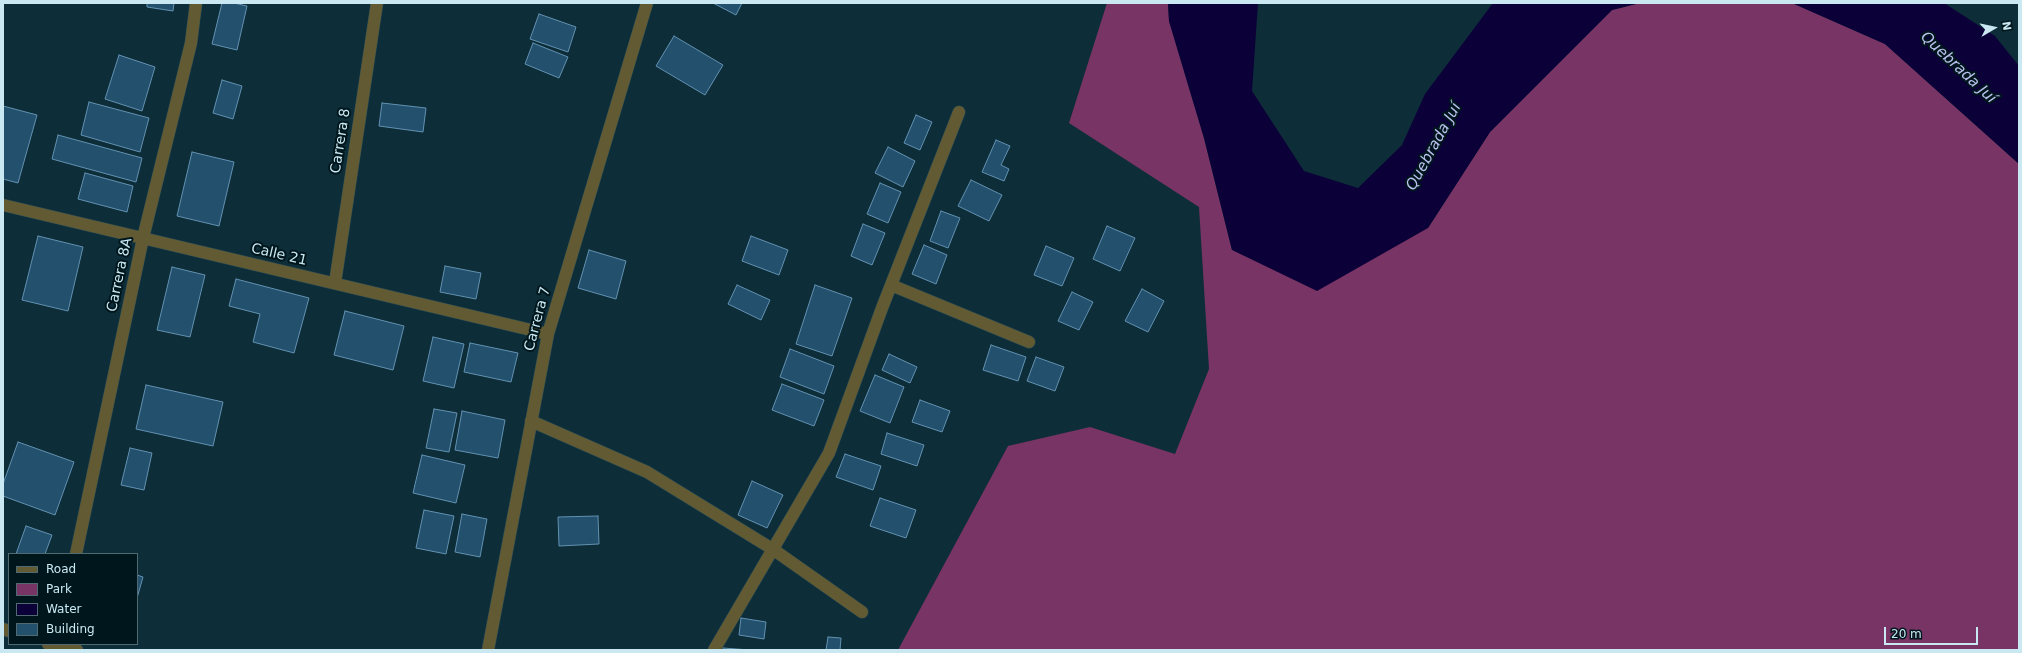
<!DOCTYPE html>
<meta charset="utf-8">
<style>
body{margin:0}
#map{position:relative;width:2022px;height:653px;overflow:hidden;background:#0d2e38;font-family:"DejaVu Sans",sans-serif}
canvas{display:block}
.frame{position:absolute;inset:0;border:4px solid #c9e8f2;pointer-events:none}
.legend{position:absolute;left:8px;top:553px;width:130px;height:92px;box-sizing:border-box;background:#00161d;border:1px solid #506a72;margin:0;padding:5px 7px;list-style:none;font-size:12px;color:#c9e8f2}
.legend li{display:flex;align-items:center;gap:8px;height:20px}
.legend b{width:20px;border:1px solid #506a72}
.north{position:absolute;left:1974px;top:8px;width:40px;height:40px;-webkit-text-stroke:3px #00161d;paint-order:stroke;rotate:81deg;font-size:11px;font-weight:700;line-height:16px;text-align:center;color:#c9e8f2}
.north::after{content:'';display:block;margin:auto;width:14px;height:18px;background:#c9e8f2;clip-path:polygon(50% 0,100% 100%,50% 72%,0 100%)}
.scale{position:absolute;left:1884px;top:627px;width:94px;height:18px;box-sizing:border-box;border:2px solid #c9e8f2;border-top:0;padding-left:5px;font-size:12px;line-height:14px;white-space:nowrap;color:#c9e8f2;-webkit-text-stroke:3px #00161d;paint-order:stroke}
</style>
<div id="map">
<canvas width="2022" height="653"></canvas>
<div class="frame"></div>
<ul class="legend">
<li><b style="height:5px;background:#615a32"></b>Road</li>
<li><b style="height:11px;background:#783464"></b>Park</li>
<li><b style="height:11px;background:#0c0039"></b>Water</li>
<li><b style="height:11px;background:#23506d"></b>Building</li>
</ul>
<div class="north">N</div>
<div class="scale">20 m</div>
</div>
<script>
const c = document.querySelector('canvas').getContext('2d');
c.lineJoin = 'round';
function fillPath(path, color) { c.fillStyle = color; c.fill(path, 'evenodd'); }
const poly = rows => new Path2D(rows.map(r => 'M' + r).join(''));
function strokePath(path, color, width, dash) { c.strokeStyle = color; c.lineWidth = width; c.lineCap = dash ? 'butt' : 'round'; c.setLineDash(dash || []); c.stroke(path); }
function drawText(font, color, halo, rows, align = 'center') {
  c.font = font + ' "DejaVu Sans",sans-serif'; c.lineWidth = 4; c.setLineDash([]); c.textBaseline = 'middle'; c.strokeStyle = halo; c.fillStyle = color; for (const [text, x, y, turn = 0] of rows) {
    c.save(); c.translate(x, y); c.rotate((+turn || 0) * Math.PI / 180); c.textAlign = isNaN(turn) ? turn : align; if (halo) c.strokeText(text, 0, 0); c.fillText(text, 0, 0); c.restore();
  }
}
fillPath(poly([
 [1107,3,1168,3,1169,21,1204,138,1232,250,1428,228,1490,132,1612,10,1640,3,1792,3,1885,44,2019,164,2019,650,898,650,1008,446,1090,427,1175,454,1209,369,1199,207,1069,123]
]), '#783464');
fillPath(poly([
 [1168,3,1258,3,1252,91,1304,171,1358,188,1402,145,1425,94,1493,3,1640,3,1612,10,1490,132,1428,228,1317,291,1232,250,1204,138,1169,21],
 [1792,3,1944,3,1995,36,2019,66,2019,164,1885,44]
]), '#0c0039');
const building = poly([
 [147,3,174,3,173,11,147,7,147,3],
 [222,3,234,3,247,6,237,50,212,44,222,3],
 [713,3,742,3,736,15,713,3],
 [539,14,576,27,568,52,530,39,539,14],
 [674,36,723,65,705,95,656,66,674,36],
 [533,43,568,57,559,78,525,64,533,43],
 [119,55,155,67,142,111,105,99,119,55],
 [222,80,242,86,233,119,213,113,222,80],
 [89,102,149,118,140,152,81,135,89,102],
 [382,103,426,108,423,132,379,126,382,103],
 [3,106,37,115,18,183,3,179,3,106],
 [916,115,932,122,920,150,904,143,916,115],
 [58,135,142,158,136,182,52,159,58,135],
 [996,140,1010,146,1001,165,1009,169,1004,181,982,172,996,140],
 [888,147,915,161,903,187,875,173,888,147],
 [192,152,234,162,219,226,177,216,192,152],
 [85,173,133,186,127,212,78,199,85,173],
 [971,180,1002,195,989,221,958,206,971,180],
 [880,183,901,192,888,223,867,214,880,183],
 [941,211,960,218,948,248,930,241,941,211],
 [863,224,885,233,872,265,851,256,863,224],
 [1107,226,1135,238,1120,271,1093,259,1107,226],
 [38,236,83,247,68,311,22,300,38,236],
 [751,236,788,250,779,275,742,261,751,236],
 [924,245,947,255,936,284,912,274,924,245],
 [1046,246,1074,258,1062,286,1034,275,1046,246],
 [589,250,626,261,616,299,578,288,589,250],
 [445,266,481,273,476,299,440,292,445,266],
 [172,267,205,275,190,337,157,330,172,267],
 [236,279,309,298,294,353,253,342,260,314,229,306,236,279],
 [737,285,770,300,761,320,728,304,737,285],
 [815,285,852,298,832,356,796,344,815,285],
 [1142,289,1164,301,1148,332,1125,321,1142,289],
 [1072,292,1093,302,1079,330,1058,321,1072,292],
 [345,311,404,326,393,370,334,355,345,311],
 [433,337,464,344,454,388,423,381,433,337],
 [470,343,518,353,511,382,464,372,470,343],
 [991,345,1026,357,1018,381,983,370,991,345],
 [790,349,834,366,824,394,780,377,790,349],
 [889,354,917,367,910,383,882,370,889,354],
 [1036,357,1064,367,1055,391,1027,381,1036,357],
 [875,375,904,387,890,423,860,411,875,375],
 [782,384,824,400,814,426,772,410,782,384],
 [146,385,223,402,213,446,136,429,146,385],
 [920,400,950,411,942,432,912,422,920,400],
 [434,409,457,413,449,452,426,448,434,409],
 [462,411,505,420,498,458,455,450,462,411],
 [887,433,924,445,917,466,881,454,887,433],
 [18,442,74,462,55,515,3,496,3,484,18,442],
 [130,448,152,453,144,490,121,485,130,448],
 [845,454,881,466,873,490,836,477,845,454],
 [422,455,465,465,456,503,413,493,422,455],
 [752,481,783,495,767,528,738,515,752,481],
 [880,498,916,510,906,538,870,526,880,498],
 [424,510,454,516,446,554,416,548,424,510],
 [462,514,487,519,480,557,455,552,462,514],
 [598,516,599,544,559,546,558,517,598,516],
 [26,526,52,535,45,554,16,554,26,526],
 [137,575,143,577,137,598,137,575],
 [741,618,766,622,764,639,739,635,741,618],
 [828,637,841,638,840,650,826,650,828,637],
 [723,648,750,650,723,650,723,648]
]);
fillPath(building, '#23506d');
strokePath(building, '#6391b1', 1);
const street = poly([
 [3,205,548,334],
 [335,283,377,3],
 [891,285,1029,342],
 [531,421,647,472,774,550,862,612],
 [76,554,143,238,191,43,196,3],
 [3,629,9,631],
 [48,644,77,650],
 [488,650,548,334,647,3],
 [714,650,829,453,882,308,959,112]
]);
strokePath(street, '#2b4c56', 13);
strokePath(street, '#615a32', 12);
drawText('14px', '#c9e8f2', '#00161d', [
 ["Carrera 8",341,141,-81],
 ["Calle 21",279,255,13],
 ["Carrera 8A",120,275,-78],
 ["Carrera 7",538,319,-75]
]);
drawText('italic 15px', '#bbc0ee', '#00161d', [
 ["Quebrada Juí",1958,68,43],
 ["Quebrada Juí",1434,147,-61]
]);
</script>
